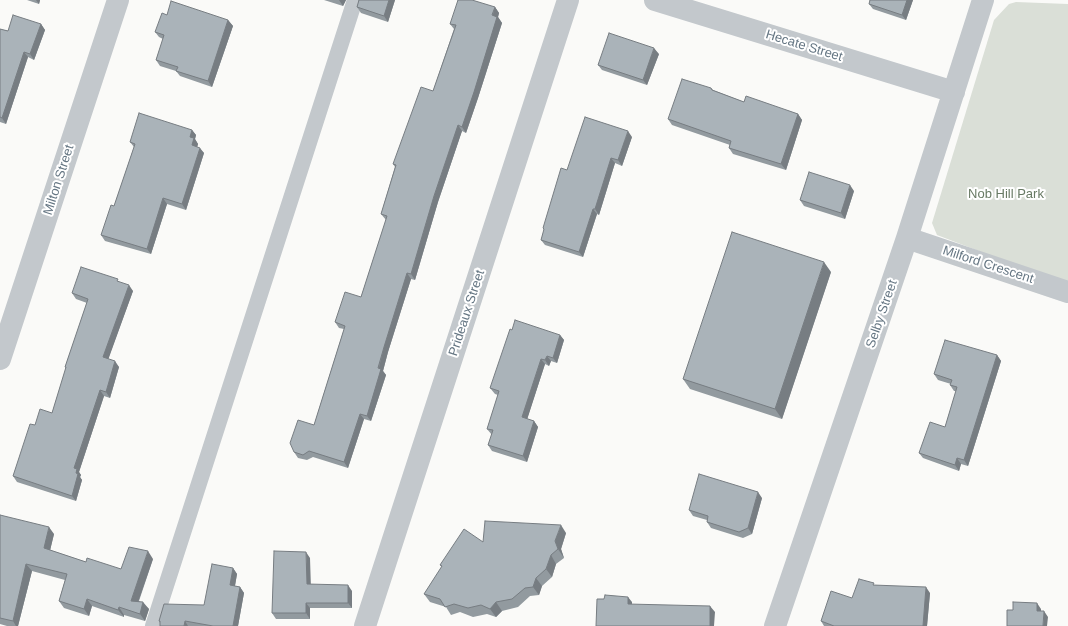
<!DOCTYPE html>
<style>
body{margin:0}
canvas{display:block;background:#fafaf8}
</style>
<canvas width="1068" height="626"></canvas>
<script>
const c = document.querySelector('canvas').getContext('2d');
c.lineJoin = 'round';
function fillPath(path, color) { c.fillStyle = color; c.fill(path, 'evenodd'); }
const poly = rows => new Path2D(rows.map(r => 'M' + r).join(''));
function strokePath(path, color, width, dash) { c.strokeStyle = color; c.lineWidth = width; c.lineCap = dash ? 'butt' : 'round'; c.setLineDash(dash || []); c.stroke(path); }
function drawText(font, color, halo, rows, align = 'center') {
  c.font = font + ' Arial,sans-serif'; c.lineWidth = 4; c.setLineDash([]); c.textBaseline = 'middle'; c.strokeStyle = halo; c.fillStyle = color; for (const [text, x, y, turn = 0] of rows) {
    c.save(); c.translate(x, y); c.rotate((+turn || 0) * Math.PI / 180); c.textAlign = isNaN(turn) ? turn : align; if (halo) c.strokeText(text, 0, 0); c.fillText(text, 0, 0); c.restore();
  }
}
fillPath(poly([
 [1016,2,1068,4,1068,285,937,235,932,223,994,20,1009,4]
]), '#dadfd7');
strokePath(poly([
 [153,626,355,0]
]), '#c3c8cc', 16);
strokePath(poly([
 [655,0,954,92],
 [907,238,1068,292],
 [365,626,568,0],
 [775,626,907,238,983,0]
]), '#c3c8cc', 22);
strokePath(poly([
 [0,359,118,0]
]), '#c3c8cc', 22);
fillPath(poly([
 [27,0,40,0,39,4],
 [324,0,346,0,343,6],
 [359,0,395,0,388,22,361,13,357,7],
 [913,0,906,20,873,9,869,4],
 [495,7,499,13,498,17,502,23,478,98,466,133,462,131,438,202,415,280,411,279,388,352,383,371,386,375,371,421,364,419,348,468,313,457,307,460,298,458,294,452,314,425,344,329,339,328,335,322,361,297,386,220,381,214,395,167,393,164,433,91,454,29,450,24],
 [167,15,228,20,233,26,212,87,180,76,176,71,160,66,156,60,163,39,159,37,155,32],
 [41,24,45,30,34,60,28,57,6,124,0,122,0,29,8,31],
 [659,54,647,85,602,70,598,65],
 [711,88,713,90,744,102,798,114,802,120,786,170,733,154,729,148,730,145,672,125,668,119],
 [192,130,196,135,195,139,198,144,197,147,204,153,186,210,167,204,151,254,105,241,101,235,114,206,134,147,130,142],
 [632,137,622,166,615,163,599,215,597,214,583,257,545,245,541,240,544,230,543,228,567,170],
 [854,191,845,219,804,206,800,200],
 [831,272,782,419,690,389,683,379],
 [119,282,133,291,108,359,119,367,110,398,104,396,79,472,81,475,80,477,82,480,76,501,17,482,13,476,35,425,52,413,66,368,65,367,87,303,76,299,72,293],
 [560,335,564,340,557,363,551,361,549,366,545,364,527,419,534,421,538,427,527,462,492,451,488,445,492,435,487,429,498,395,495,394,490,388],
 [997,355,1001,361,968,466,961,464,959,471,923,458,919,453,945,427,956,391,954,391,950,385,951,384,938,380,934,374],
 [762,498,752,534,743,538,711,528,707,522,707,520,693,516,689,510],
 [0,516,54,534,50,550,86,562,121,569,153,559,139,601,149,609,145,621,124,615,124,617,92,606,89,616,64,608,59,601,65,580,32,571,18,626,7,626,0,624],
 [566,533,561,549,564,558,556,564,552,577,542,586,539,595,530,596,518,607,502,611,496,617,487,614,473,617,460,612,451,615,446,607,430,602,424,594,442,567,440,565,483,542],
 [310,558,310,584,352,591,352,608,310,608,310,619,276,619,272,613],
 [233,568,237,574,235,586,240,587,244,593,238,626,160,626,160,623,159,621,204,605],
 [875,585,930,593,927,626,824,626,821,621,852,598]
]), '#929a9f');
fillPath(poly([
 [36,0,40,0,39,4],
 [339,0,346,0,343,6],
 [389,0,395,0,388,22,384,16],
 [907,0,913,0,906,20,902,15],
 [495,7,499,13,498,17,502,23,478,98,466,133,462,127],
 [228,20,233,26,212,87,208,81],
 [41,24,45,30,34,60,30,54],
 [654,48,659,54,647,85,643,80],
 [24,52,28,57,6,124,2,118],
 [798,114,802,120,786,170,781,164],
 [458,125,462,131,438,202,415,280,411,274,434,196],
 [192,130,196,135,195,139,198,144,196,151,192,145,190,137],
 [628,131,632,137,622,166,618,160],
 [200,148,204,153,186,210,182,204],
 [611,158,615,163,599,215,595,209],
 [850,185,854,191,845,219,841,213],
 [163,198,167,204,151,254,147,249],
 [593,209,597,214,583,257,579,252],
 [824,262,831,272,782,419,775,409],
 [407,273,411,279,388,352,383,371,386,375,371,421,367,416,384,347],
 [129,285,133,291,107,363,103,357],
 [560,335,564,340,557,363,553,358],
 [997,355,1001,361,968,466,964,460],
 [547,356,551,361,549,366,545,360],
 [541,359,545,364,526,423,522,417],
 [115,361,119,367,110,398,106,392],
 [100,390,104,396,79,472,81,475,80,477,82,480,76,501,72,496,76,473,74,468],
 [360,414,364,419,348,468,344,462],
 [534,421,538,427,527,462,523,456],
 [957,458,961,464,959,471,955,465],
 [758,492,762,498,752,534,748,528],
 [561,525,566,533,561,549,564,558,558,549,555,541],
 [49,527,54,534,49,555,44,548],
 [148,551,153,559,136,608,131,601],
 [306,552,310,558,311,589,307,584],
 [551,555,556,564,552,577,546,569],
 [26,564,32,571,18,626,16,626,13,621],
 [233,568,237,574,234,591,230,585],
 [536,578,542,586,539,595,533,587],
 [348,585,352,591,352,608,348,603],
 [240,587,244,593,238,626,233,626],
 [926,587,930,593,927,626,923,626],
 [628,597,632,602,632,610,628,604],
 [87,599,92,606,89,616,84,609],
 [143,602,149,609,145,621,140,614],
 [496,602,502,611,496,617,490,609],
 [306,603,310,608,310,619,306,613],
 [1037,603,1041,609,1041,617,1037,611],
 [710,606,715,612,714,626,710,626],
 [119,607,124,615,124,617,118,610],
 [1044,611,1048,617,1047,626,1043,626],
 [185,621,188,626,184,626]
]), '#777d82');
const building = poly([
 [359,0,389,0,384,16,357,7,359,0],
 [458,0,472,0,495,7,492,15,497,17,474,92,462,127,458,125,434,196,411,274,407,273,384,347,378,368,381,369,367,416,360,414,344,462,309,451,303,455,294,452,290,443,298,420,314,425,345,326,335,322,345,292,361,297,387,216,381,214,396,165,393,164,421,87,433,91,456,25,450,24,458,0],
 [870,0,907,0,902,15,869,4,870,0],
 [171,1,228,20,208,81,176,71,178,67,156,60,164,35,155,32,162,13,167,15,171,1],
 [13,15,41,24,30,54,24,52,2,118,0,117,0,29,8,31,13,15],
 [609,33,654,48,643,80,598,65,609,33],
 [682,79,711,88,712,90,744,102,746,96,798,114,781,164,729,148,731,141,668,119,682,79],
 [139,113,192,130,190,137,194,138,192,145,200,148,182,204,163,198,147,249,101,235,111,205,114,206,135,144,130,142,139,113],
 [585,117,628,131,618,160,611,158,595,209,593,209,579,252,541,240,544,229,543,228,561,168,567,170,585,117],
 [809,172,850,185,841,213,800,200,809,172],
 [732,232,824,262,775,409,683,379,732,232],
 [81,267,118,279,117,281,129,285,103,357,115,361,106,392,100,390,74,468,77,469,76,473,78,474,72,496,13,476,30,424,35,425,40,409,52,413,66,367,65,367,88,299,72,293,81,267],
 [515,320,560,335,553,358,547,356,545,360,541,359,522,417,534,421,523,456,488,445,493,430,487,429,499,391,490,388,510,329,512,330,515,320],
 [945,340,997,355,964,460,957,458,955,465,919,453,930,422,945,427,957,387,950,385,952,380,934,374,945,340],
 [699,474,758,492,748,528,739,532,707,522,708,516,689,510,699,474],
 [0,515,49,527,44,548,86,562,87,558,121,569,129,547,148,551,131,601,143,602,140,614,119,607,118,610,87,599,84,609,59,601,67,574,26,564,13,621,0,618,0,515],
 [485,521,561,525,555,541,558,549,551,555,546,569,536,578,533,587,525,588,512,599,496,602,490,609,481,605,468,608,454,604,445,607,440,599,424,594,442,566,440,565,464,529,483,542,485,521],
 [274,551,306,552,307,584,348,585,348,603,306,603,306,613,272,613,274,551],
 [212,564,233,568,230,585,240,587,233,626,213,626,185,621,184,626,160,626,160,621,159,621,164,604,204,605,212,564],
 [859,579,874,583,873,585,926,587,923,626,834,626,821,621,831,591,852,598,859,579],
 [605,595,628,597,628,604,710,606,710,626,596,626,597,599,604,599,605,595],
 [1013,602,1037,603,1037,611,1044,611,1043,626,1007,626,1007,610,1013,610,1013,602]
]);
fillPath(building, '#aab3b9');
strokePath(building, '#777d82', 1);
drawText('13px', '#657683', '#fff', [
 ["Hecate Street",804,46,17],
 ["Milton Street",59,180,-72],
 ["Milford Crescent",988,265,18],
 ["Prideaux Street",467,313,-72],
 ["Selby Street",882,314,-71]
]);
drawText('13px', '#687a64', '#fff', [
 ["Nob Hill Park",1006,194]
]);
</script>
